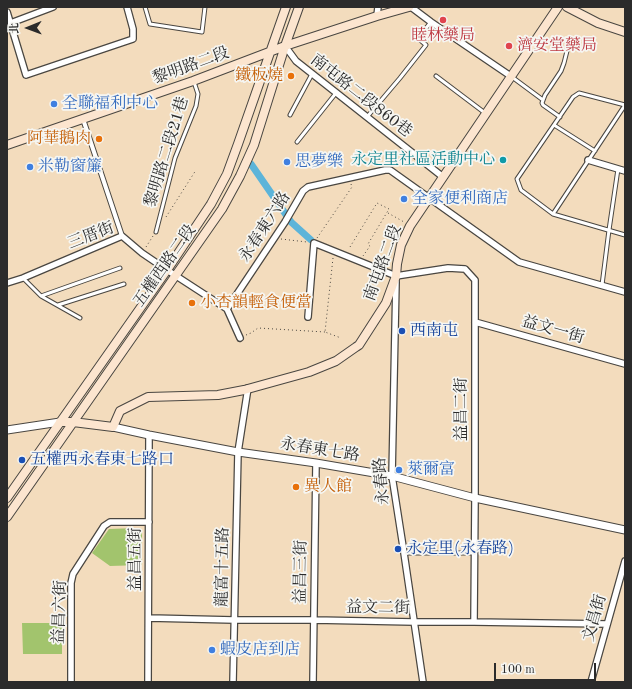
<!DOCTYPE html>
<meta charset="utf-8">
<style>
body{margin:0}
#map{position:relative;width:632px;height:689px;overflow:hidden;background:#f3dcbd;font-family:"Old Standard TT","Noto Serif TC",serif}
canvas{display:block}
.frame{position:absolute;inset:0;border:8px solid #2b2b2b;pointer-events:none}
.north{position:absolute;left:8px;top:8px;width:40px;height:40px;-webkit-text-stroke:3px #f6f6f2;paint-order:stroke;rotate:269deg;font-size:11px;font-weight:700;line-height:16px;text-align:center;color:#2b2b2b}
.north::after{content:'';display:block;margin:auto;width:14px;height:18px;background:#2b2b2b;clip-path:polygon(50% 0,100% 100%,50% 72%,0 100%)}
.scale{position:absolute;left:494px;top:663px;width:102px;height:18px;box-sizing:border-box;border:2px solid #2b2b2b;border-top:0;padding-left:5px;font-size:12px;line-height:14px;white-space:nowrap;color:#2b2b2b;-webkit-text-stroke:3px #f6f6f2;paint-order:stroke}
</style>
<div id="map">
<canvas width="632" height="689"></canvas>
<div class="frame"></div>
<div class="north">北</div>
<div class="scale">100 m</div>
</div>
<script>
const c = document.querySelector('canvas').getContext('2d');
c.lineJoin = 'round';
function fillPath(path, color) { c.fillStyle = color; c.fill(path, 'evenodd'); }
const poly = rows => new Path2D(rows.map(r => 'M' + r).join(''));
function strokePath(path, color, width, dash) { c.strokeStyle = color; c.lineWidth = width; c.lineCap = dash ? 'butt' : 'round'; c.setLineDash(dash || []); c.stroke(path); }
function drawText(font, color, halo, rows, align = 'center') {
  c.font = font + ' "Old Standard TT","Noto Serif TC",serif'; c.lineWidth = 3.5; c.setLineDash([]); c.textBaseline = 'middle'; c.strokeStyle = halo; c.fillStyle = color; for (const [text, x, y, turn = 0] of rows) {
    c.save(); c.translate(x, y); c.rotate((+turn || 0) * Math.PI / 180); c.textAlign = isNaN(turn) ? turn : align; if (halo) c.strokeText(text, 0, 0); c.fillText(text, 0, 0); c.restore();
  }
}
fillPath(poly([
 [137,528,142,529,142,565,110,566,92,553,109,529],
 [22,623,62,623,62,654,23,654]
]), '#a2c46d');
strokePath(poly([
 [251,164,291,222,311,240]
]), '#5cb4d9', 7);
const service = poly([
 [145,7,150,24,202,32,205,7],
 [436,76,485,113],
 [512,77,543,100],
 [625,105,579,93,573,97,517,179,521,190,553,214,625,235],
 [290,115,312,74],
 [367,117,400,78,426,45,418,38,431,22],
 [560,117,543,105,542,103,545,95,561,71,564,63,568,47],
 [554,125,595,151],
 [297,142,336,93],
 [553,214,625,105],
 [156,232,175,158,196,106,198,94,194,82],
 [23,278,41,296,80,318],
 [602,285,609,230,618,169],
 [41,296,120,268],
 [58,305,124,284],
 [404,553,474,553]
]);
const pedestrian = poly([
 [83,119,122,236]
]);
const minor = poly([
 [411,7,431,22,512,77],
 [7,12,26,75,133,39,133,29,127,7],
 [377,16,378,7],
 [8,24,53,7],
 [285,46,296,61,443,177],
 [588,160,625,171],
 [396,276,448,268,465,269,475,280,475,498,474,622],
 [396,282,392,476,404,553,423,682],
 [7,283,23,278,122,236,142,253,167,270,227,309],
 [227,309,285,222,303,191,308,187,385,170,390,170,519,262,625,292],
 [227,309,240,338],
 [308,317,314,243,396,276],
 [475,322,625,364],
 [149,618,234,620,314,620,414,622,474,622,607,624],
 [71,682,71,583,73,574,104,526,110,522,149,522],
 [148,682,149,435],
 [233,682,238,452,248,388],
 [313,682,316,463],
 [591,682,625,561]
]);
const tertiary = poly([
 [113,427,149,435,238,452,316,463,392,476,475,498,625,530],
 [7,430,60,422]
]);
const secondary = poly([
 [567,7,598,23,625,32],
 [7,145,193,81,285,46,377,16,409,7],
 [60,422,73,422,113,427,120,411,148,397,218,395,244,390,309,372,336,361,356,347,359,345,386,303,396,276,397,264,401,245,410,226,558,7],
 [7,498,167,270,211,204,227,174,238,144,286,7],
 [7,517,222,209,240,176,254,145,285,46,299,7]
]);
strokePath(service, '#494641', 5);
strokePath(pedestrian, '#494641', 6);
strokePath(minor, '#494641', 8);
strokePath(tertiary, '#494641', 9);
strokePath(secondary, '#494641', 10);
strokePath(poly([
 [388,213,404,222],
 [166,217,196,170],
 [317,238,352,187,351,184],
 [281,239,307,242],
 [146,247,153,236],
 [350,247,377,203,389,209,368,244,370,246,363,256],
 [333,258,325,332,341,338],
 [246,335,251,333,258,328,325,332]
]), '#494641', 1, [1, 3]);
strokePath(service, '#fff', 3);
strokePath(pedestrian, '#fff', 4);
strokePath(minor, '#fff', 5.5);
strokePath(tertiary, '#fff', 7);
strokePath(secondary, '#fce5cf', 8);
for (const [x, y, r, color] of [
 [443,20,4,"#e0444e"],
 [509,46,4,"#e0444e"],
 [291,76,4,"#e8710a"],
 [54,104,4,"#3f7fe0"],
 [99,139,4,"#e8710a"],
 [503,160,4,"#0f9aa8"],
 [287,162,4,"#3f7fe0"],
 [30,167,4,"#3f7fe0"],
 [404,199,4,"#3f7fe0"],
 [192,303,4,"#e8710a"],
 [402,331,4,"#1a4fb4"],
 [22,460,4,"#1a4fb4"],
 [399,470,4,"#3f7fe0"],
 [296,487,4,"#e8710a"],
 [398,549,4,"#1a4fb4"],
 [212,650,4,"#3f7fe0"]
]) { const dot = new Path2D(); dot.arc(x, y, r, 0, 2 * Math.PI); c.fillStyle = color; c.fill(dot); strokePath(dot, '#f6f6f2', 1.5); }
drawText('16px', '#be3a42', '#f6f6f2', [
 ["睦林藥局",443,36],
 ["濟安堂藥局",517,46,"left"]
]);
drawText('16px', '#2b2b2b', '#f6f6f2', [
 ["黎明路二段",191,66,-20],
 ["南屯路二段860巷",361,96,38],
 ["黎明路二段21巷",167,152,-73],
 ["永春東六路",265,227,-57],
 ["三厝街",91,236,-21],
 ["南屯路二段",383,263,-70],
 ["五權西路二段",165,266,-55],
 ["益文一街",553,330,16],
 ["益昌二街",462,409,-90],
 ["永春東七路",320,450,9],
 ["永春路",382,481,-95],
 ["益昌五街",136,559,-90],
 ["龍富十五路",223,567,-89],
 ["益昌三街",301,572,-89],
 ["益文二街",378,608,1],
 ["益昌六街",60,612,-88],
 ["文昌街",595,618,-74]
]);
drawText('16px', '#c56008', '#f6f6f2', [
 ["鐵板燒",283,76],
 ["阿華鵝肉",91,139],
 ["小杏韻輕食便當",200,303,"left"],
 ["異人館",304,487,"left"]
], 'right');
drawText('16px', '#366cbe', '#f6f6f2', [
 ["全聯福利中心",62,104],
 ["思夢樂",295,162],
 ["米勒窗簾",38,167],
 ["全家便利商店",412,199],
 ["萊爾富",407,470],
 ["蝦皮店到店",220,650]
], 'left');
drawText('16px', '#0d838f', '#f6f6f2', [
 ["永定里社區活動中心",495,160]
], 'right');
drawText('16px', '#164399', '#f6f6f2', [
 ["西南屯",410,331],
 ["五權西永春東七路口",30,460],
 ["永定里(永春路)",406,549]
], 'left');
</script>
